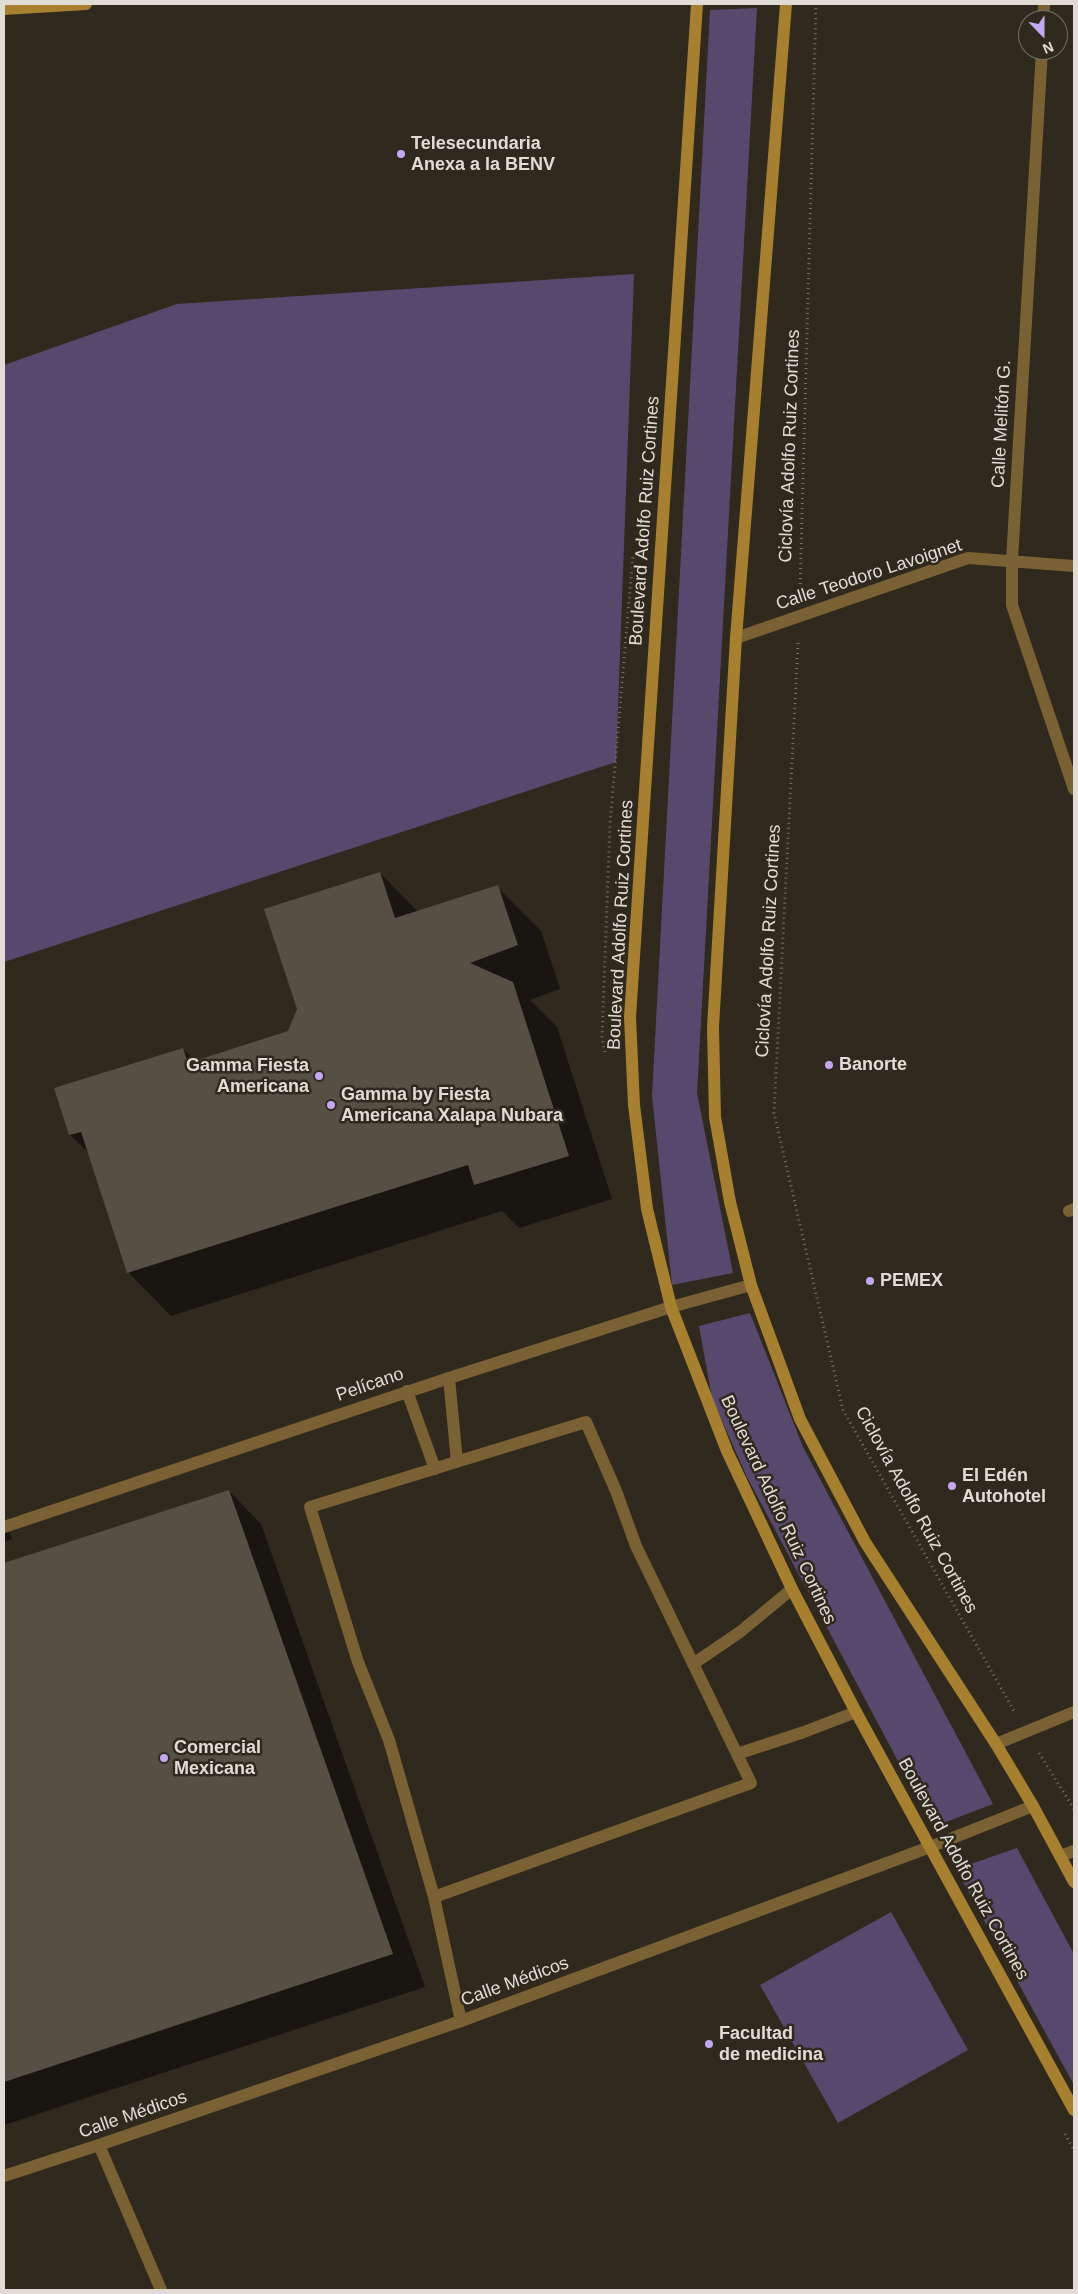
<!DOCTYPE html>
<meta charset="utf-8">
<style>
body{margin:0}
#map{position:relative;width:1078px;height:2294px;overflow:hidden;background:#2f291e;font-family:Helvetica,sans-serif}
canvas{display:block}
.frame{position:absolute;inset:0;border:5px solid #e0dcd5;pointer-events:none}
.north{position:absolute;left:1018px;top:10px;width:50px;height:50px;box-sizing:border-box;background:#2f291e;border:1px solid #767167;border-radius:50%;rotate:158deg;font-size:14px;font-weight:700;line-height:20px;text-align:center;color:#e0dcd5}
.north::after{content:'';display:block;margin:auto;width:18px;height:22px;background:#c5a7f1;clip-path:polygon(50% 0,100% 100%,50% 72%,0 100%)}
</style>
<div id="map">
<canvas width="1078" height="2294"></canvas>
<div class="frame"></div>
<div class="north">N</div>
</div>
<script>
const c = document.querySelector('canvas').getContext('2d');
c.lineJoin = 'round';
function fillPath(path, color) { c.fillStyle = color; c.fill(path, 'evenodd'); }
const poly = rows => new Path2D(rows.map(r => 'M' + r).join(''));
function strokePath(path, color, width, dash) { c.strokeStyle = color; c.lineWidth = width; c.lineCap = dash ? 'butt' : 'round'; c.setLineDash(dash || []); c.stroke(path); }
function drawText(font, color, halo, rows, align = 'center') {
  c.font = font + ' Helvetica,sans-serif'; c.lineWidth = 5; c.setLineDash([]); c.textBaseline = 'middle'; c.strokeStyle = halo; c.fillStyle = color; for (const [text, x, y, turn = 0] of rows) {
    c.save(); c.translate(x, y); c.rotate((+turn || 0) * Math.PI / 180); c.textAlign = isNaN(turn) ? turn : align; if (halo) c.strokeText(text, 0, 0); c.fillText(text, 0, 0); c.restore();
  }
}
fillPath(poly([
 [757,8,697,1093,733,1273,672,1285,652,1096,710,10],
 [634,274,616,762,4,962,4,365,177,304],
 [750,1313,803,1447,993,1804,933,1827,747,1477,712,1398,699,1326],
 [1017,1848,1074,1954,1074,2085,956,1869],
 [891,1912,968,2050,838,2123,760,1985]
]), '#57496d');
fillPath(poly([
 [380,873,418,912,497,887,541,931,560,989,530,1000,557,1027,612,1199,519,1228,502,1211,171,1316,128,1272,90,1154,70,1135,183,1049,196,1062,289,1032],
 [229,1491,261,1524,425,1987,4,2125,4,1564],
 [4,1515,12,1539,4,1542]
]), '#0007');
fillPath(poly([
 [380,872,395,918,498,885,518,945,470,963,513,982,569,1156,474,1185,468,1165,127,1273,81,1132,69,1135,54,1088,183,1048,188,1063,288,1031,297,1009,264,909],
 [229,1490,393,1954,4,2082,4,1563]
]), '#564f44');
strokePath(poly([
 [800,589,816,4],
 [798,643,774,1113,843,1410,1014,1711],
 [605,1052,602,1037,610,824,633,555],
 [1039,1753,1074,1809],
 [1065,2134,1074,2150]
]), '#79746a', 3, [1, 4]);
strokePath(poly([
 [449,1378,457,1462],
 [407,1391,435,1469],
 [693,1664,740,1632,792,1589],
 [737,1754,804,1732,856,1712],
 [434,1897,751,1783,636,1546,616,1491,586,1422,310,1507,358,1662,389,1740,434,1897,461,2021]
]), '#796133', 12);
strokePath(poly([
 [1043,20,1044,4],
 [1042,50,1012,560,1012,605,1074,789],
 [736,638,968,558,1074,566],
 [1069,1211,1074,1209],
 [4,1527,449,1378,671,1307,751,1285],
 [996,1744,1074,1712],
 [1060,1856,1074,1851],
 [99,2145,161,2290],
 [4,2176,99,2145,461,2021,930,1847,1033,1806]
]), '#796133', 12);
strokePath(poly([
 [697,4,630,1017,634,1105,647,1209,671,1307,727,1451,792,1589,856,1712,1074,2110],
 [786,4,736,638,713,1027,715,1117,730,1202,751,1285,800,1419,865,1542,996,1744,1033,1806,1074,1882],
 [4,9,86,4]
]), '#a67f2f', 12);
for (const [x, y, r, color] of [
 [401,154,5,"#c5a7f1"],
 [829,1065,5,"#c5a7f1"],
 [319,1076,5,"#c5a7f1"],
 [331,1105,5,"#c5a7f1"],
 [870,1281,5,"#c5a7f1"],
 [952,1486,5,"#c5a7f1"],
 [164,1758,5,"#c5a7f1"],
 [709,2044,5,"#c5a7f1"]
]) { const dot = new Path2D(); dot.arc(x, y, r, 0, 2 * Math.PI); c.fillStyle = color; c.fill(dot); strokePath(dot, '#2f291e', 2); }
drawText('bold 18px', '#e0dcd5', '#2f291e', [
 ["Telesecundaria",411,144],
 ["Anexa a la BENV",411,165],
 ["Banorte",839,1065],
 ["Gamma Fiesta",309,1066,"right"],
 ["Americana",309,1087,"right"],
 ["Gamma by Fiesta",341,1095],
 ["Americana Xalapa Nubara",341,1116],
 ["PEMEX",880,1281],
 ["El Edén",962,1476],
 ["Autohotel",962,1497],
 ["Comercial",174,1748],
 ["Mexicana",174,1769],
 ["Facultad",719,2034],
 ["de medicina",719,2055]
], 'left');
drawText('18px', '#e0dcd5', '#2f291e', [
 ["Calle Melitón G.",1002,424,-87],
 ["Ciclovía Adolfo Ruiz Cortines",790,446,-88],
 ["Boulevard Adolfo Ruiz Cortines",645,521,-86],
 ["Calle Teodoro Lavoignet",869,575,-18],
 ["Boulevard Adolfo Ruiz Cortines",621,925,-87],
 ["Ciclovía Adolfo Ruiz Cortines",769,941,-87],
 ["Pelícano",370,1385,-19],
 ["Boulevard Adolfo Ruiz Cortines",778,1510,65],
 ["Ciclovía Adolfo Ruiz Cortines",916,1510,61],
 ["Boulevard Adolfo Ruiz Cortines",963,1869,61],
 ["Calle Médicos",515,1982,-20],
 ["Calle Médicos",133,2115,-19]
]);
</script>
